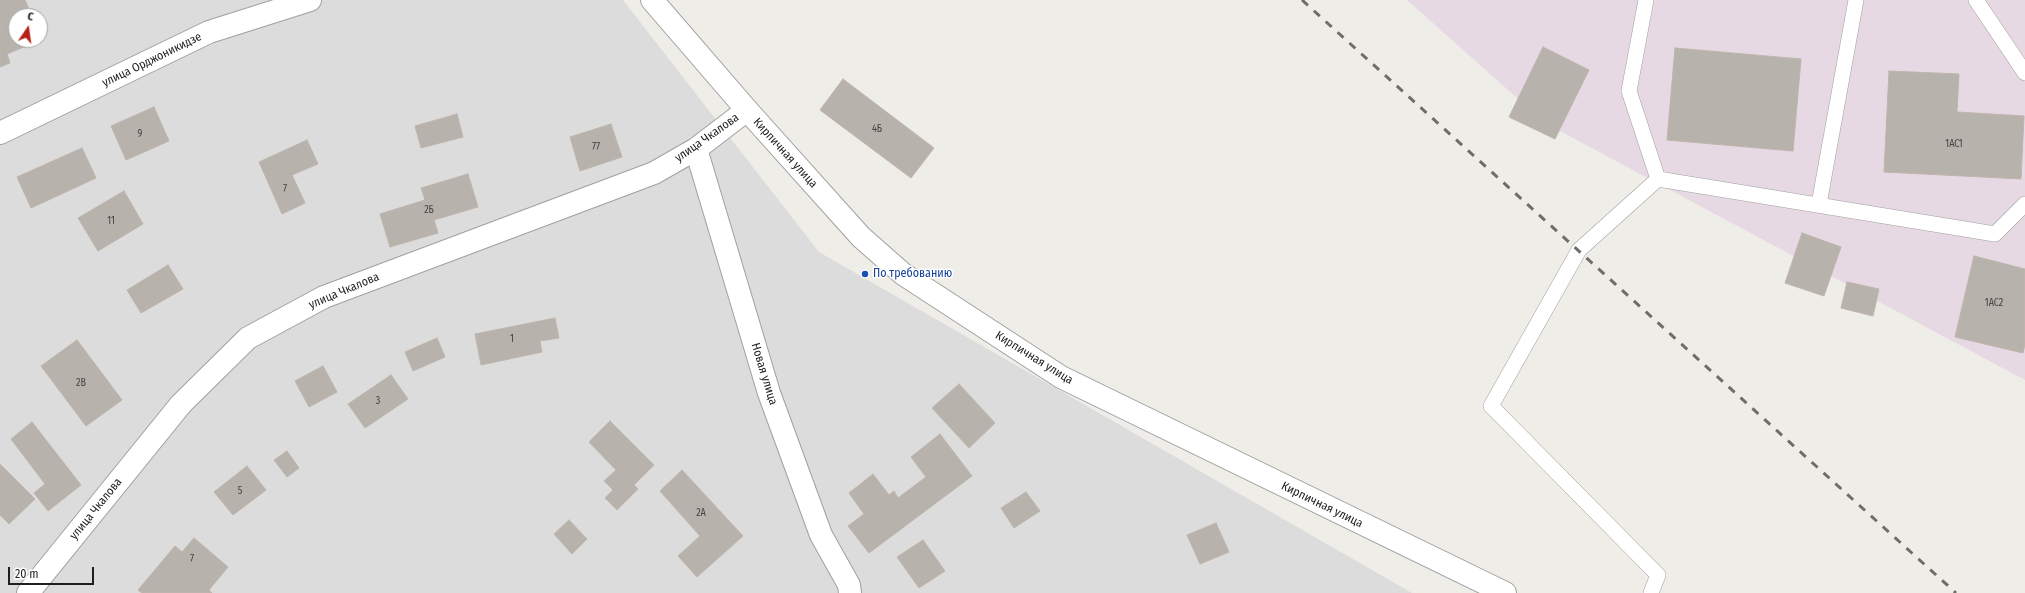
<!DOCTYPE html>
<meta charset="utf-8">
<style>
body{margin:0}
#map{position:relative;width:2025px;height:593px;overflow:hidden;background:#efede7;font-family:"Fira Sans Condensed",sans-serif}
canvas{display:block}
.north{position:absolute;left:8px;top:8px;width:40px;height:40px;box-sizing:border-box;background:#fff;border:1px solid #a5a5a5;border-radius:50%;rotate:13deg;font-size:11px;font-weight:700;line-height:16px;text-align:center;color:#1f1f1f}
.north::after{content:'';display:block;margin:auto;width:14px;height:18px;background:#b62218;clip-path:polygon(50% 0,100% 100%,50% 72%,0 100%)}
.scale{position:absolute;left:8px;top:567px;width:86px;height:18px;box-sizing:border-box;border:2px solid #1f1f1f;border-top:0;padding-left:5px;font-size:12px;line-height:14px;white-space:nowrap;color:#1f1f1f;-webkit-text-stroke:3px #fff;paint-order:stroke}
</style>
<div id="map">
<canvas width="2025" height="593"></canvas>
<div class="north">С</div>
<div class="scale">20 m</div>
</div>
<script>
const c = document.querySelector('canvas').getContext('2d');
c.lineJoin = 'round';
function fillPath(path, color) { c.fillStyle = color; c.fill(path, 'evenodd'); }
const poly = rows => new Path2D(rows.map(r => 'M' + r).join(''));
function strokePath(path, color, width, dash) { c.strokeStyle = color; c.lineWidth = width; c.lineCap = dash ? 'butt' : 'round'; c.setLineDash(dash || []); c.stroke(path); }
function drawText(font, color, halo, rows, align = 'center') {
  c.font = font + ' "Fira Sans Condensed",sans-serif'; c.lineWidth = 3; c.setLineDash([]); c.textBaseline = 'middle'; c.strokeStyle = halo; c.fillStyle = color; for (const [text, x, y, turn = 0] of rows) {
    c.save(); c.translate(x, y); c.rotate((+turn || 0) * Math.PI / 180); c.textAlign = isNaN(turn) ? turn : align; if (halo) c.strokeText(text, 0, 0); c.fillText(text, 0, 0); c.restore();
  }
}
fillPath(poly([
 [0,0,623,0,819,252,1412,593,0,593],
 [16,16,40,16,40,40,16,40]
]), '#dddcdc');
fillPath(poly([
 [1407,0,2025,0,2025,380,1545,123]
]), '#e7d9e4');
const building = poly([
 [0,0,25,0,32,16,16,16,16,40,40,40,40,37,41,40,7,54,10,63,0,67,0,0],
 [1543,47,1589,70,1555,139,1509,117,1543,47],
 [1675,48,1801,59,1793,151,1667,140,1675,48],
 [1889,71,1959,74,1957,112,2024,116,2021,179,1884,172,1889,71],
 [843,79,934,148,911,178,820,110,843,79],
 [154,107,169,141,126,160,111,126,154,107],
 [457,114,463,137,421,148,415,126,457,114],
 [611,124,622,157,580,171,570,137,611,124],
 [307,140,318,164,292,175,305,203,282,214,259,162,307,140],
 [82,148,96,178,31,208,17,177,82,148],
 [468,174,478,207,434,220,438,233,390,247,380,214,425,200,421,188,468,174],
 [124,191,143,224,98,251,78,218,124,191],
 [1802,233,1841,247,1824,296,1785,283,1802,233],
 [1974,256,2025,269,2025,344,2023,353,1955,337,1974,256],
 [168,265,183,289,141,313,127,290,168,265],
 [1847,282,1879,289,1873,316,1841,308,1847,282],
 [555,318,559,338,540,341,542,352,481,365,475,334,555,318],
 [437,338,445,357,413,371,405,352,437,338],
 [77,340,122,400,86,426,41,366,77,340],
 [323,366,337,392,309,407,295,381,323,366],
 [391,375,408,399,365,428,348,404,391,375],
 [959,384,995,423,969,448,932,408,959,384],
 [610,421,654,465,634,485,638,489,617,510,605,498,613,490,604,481,616,470,589,442,610,421],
 [32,422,81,485,48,511,34,493,45,484,11,439,32,422],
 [940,434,972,476,869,553,848,526,864,514,849,493,873,474,889,495,894,491,898,498,926,477,911,457,940,434],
 [287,451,299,468,287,477,274,460,287,451],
 [0,464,35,499,9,524,0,515,0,464],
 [247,466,266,490,233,515,214,492,247,466],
 [682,470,743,536,697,577,678,556,700,536,660,491,682,470],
 [1026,492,1040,511,1014,528,1001,508,1026,492],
 [569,520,587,539,572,554,554,534,569,520],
 [1216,523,1229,552,1200,564,1187,535,1216,523],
 [194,538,228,567,209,590,212,593,142,593,138,590,175,546,182,552,194,538],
 [923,540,945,571,919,588,897,557,923,540]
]);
fillPath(building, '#b8b2ad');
strokePath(building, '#bfb5ab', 1);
const service = poly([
 [1646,0,1629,91,1658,179],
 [1976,0,2025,73],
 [1658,179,1995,234,2025,204],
 [1819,204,1856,0],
 [1651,593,1658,575,1491,406,1579,250,1658,179]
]);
const minor = poly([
 [0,133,209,32,310,0],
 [696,149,769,393,821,535,849,585,850,593],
 [28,593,181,404,248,338,324,297,654,173,696,149,747,110]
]);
const tertiary = poly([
 [652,0,747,110,861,237,903,274,1061,377,1505,593]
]);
strokePath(service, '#a0a0a0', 16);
strokePath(minor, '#a0a0a0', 24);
strokePath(tertiary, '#a0a0a0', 24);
strokePath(service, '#fff', 15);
strokePath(minor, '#fff', 22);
strokePath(tertiary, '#fff', 22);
strokePath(poly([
 [1302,0,1956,593]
]), '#6d6d6d', 3, [8, 8]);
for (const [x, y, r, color] of [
 [865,274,4,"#1a4fb4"]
]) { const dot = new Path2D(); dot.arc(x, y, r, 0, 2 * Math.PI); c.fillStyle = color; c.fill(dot); strokePath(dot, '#fff', 1.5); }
drawText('10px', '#454442', null, [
 ["4Б",877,129],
 ["9",140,134],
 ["1АС1",1954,144],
 ["77",596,147],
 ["7",285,189],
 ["2Б",429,210],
 ["11",111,221],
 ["1АС2",1994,303],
 ["1",512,339],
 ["2В",81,383],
 ["3",378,401],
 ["5",240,491],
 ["2А",701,513],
 ["7",192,559]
]);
drawText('12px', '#1f1f1f', '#fff', [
 ["улица Орджоникидзе",152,60,-26],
 ["улица Чкалова",707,138,-35],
 ["Кирпичная улица",785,153,48],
 ["улица Чкалова",344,291,-23],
 ["Кирпичная улица",1034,358,32],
 ["Новая улица",764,374,73],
 ["Кирпичная улица",1322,505,26],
 ["улица Чкалова",96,509,-51]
]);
drawText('12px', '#164399', '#fff', [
 ["По требованию",873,274]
], 'left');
</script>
